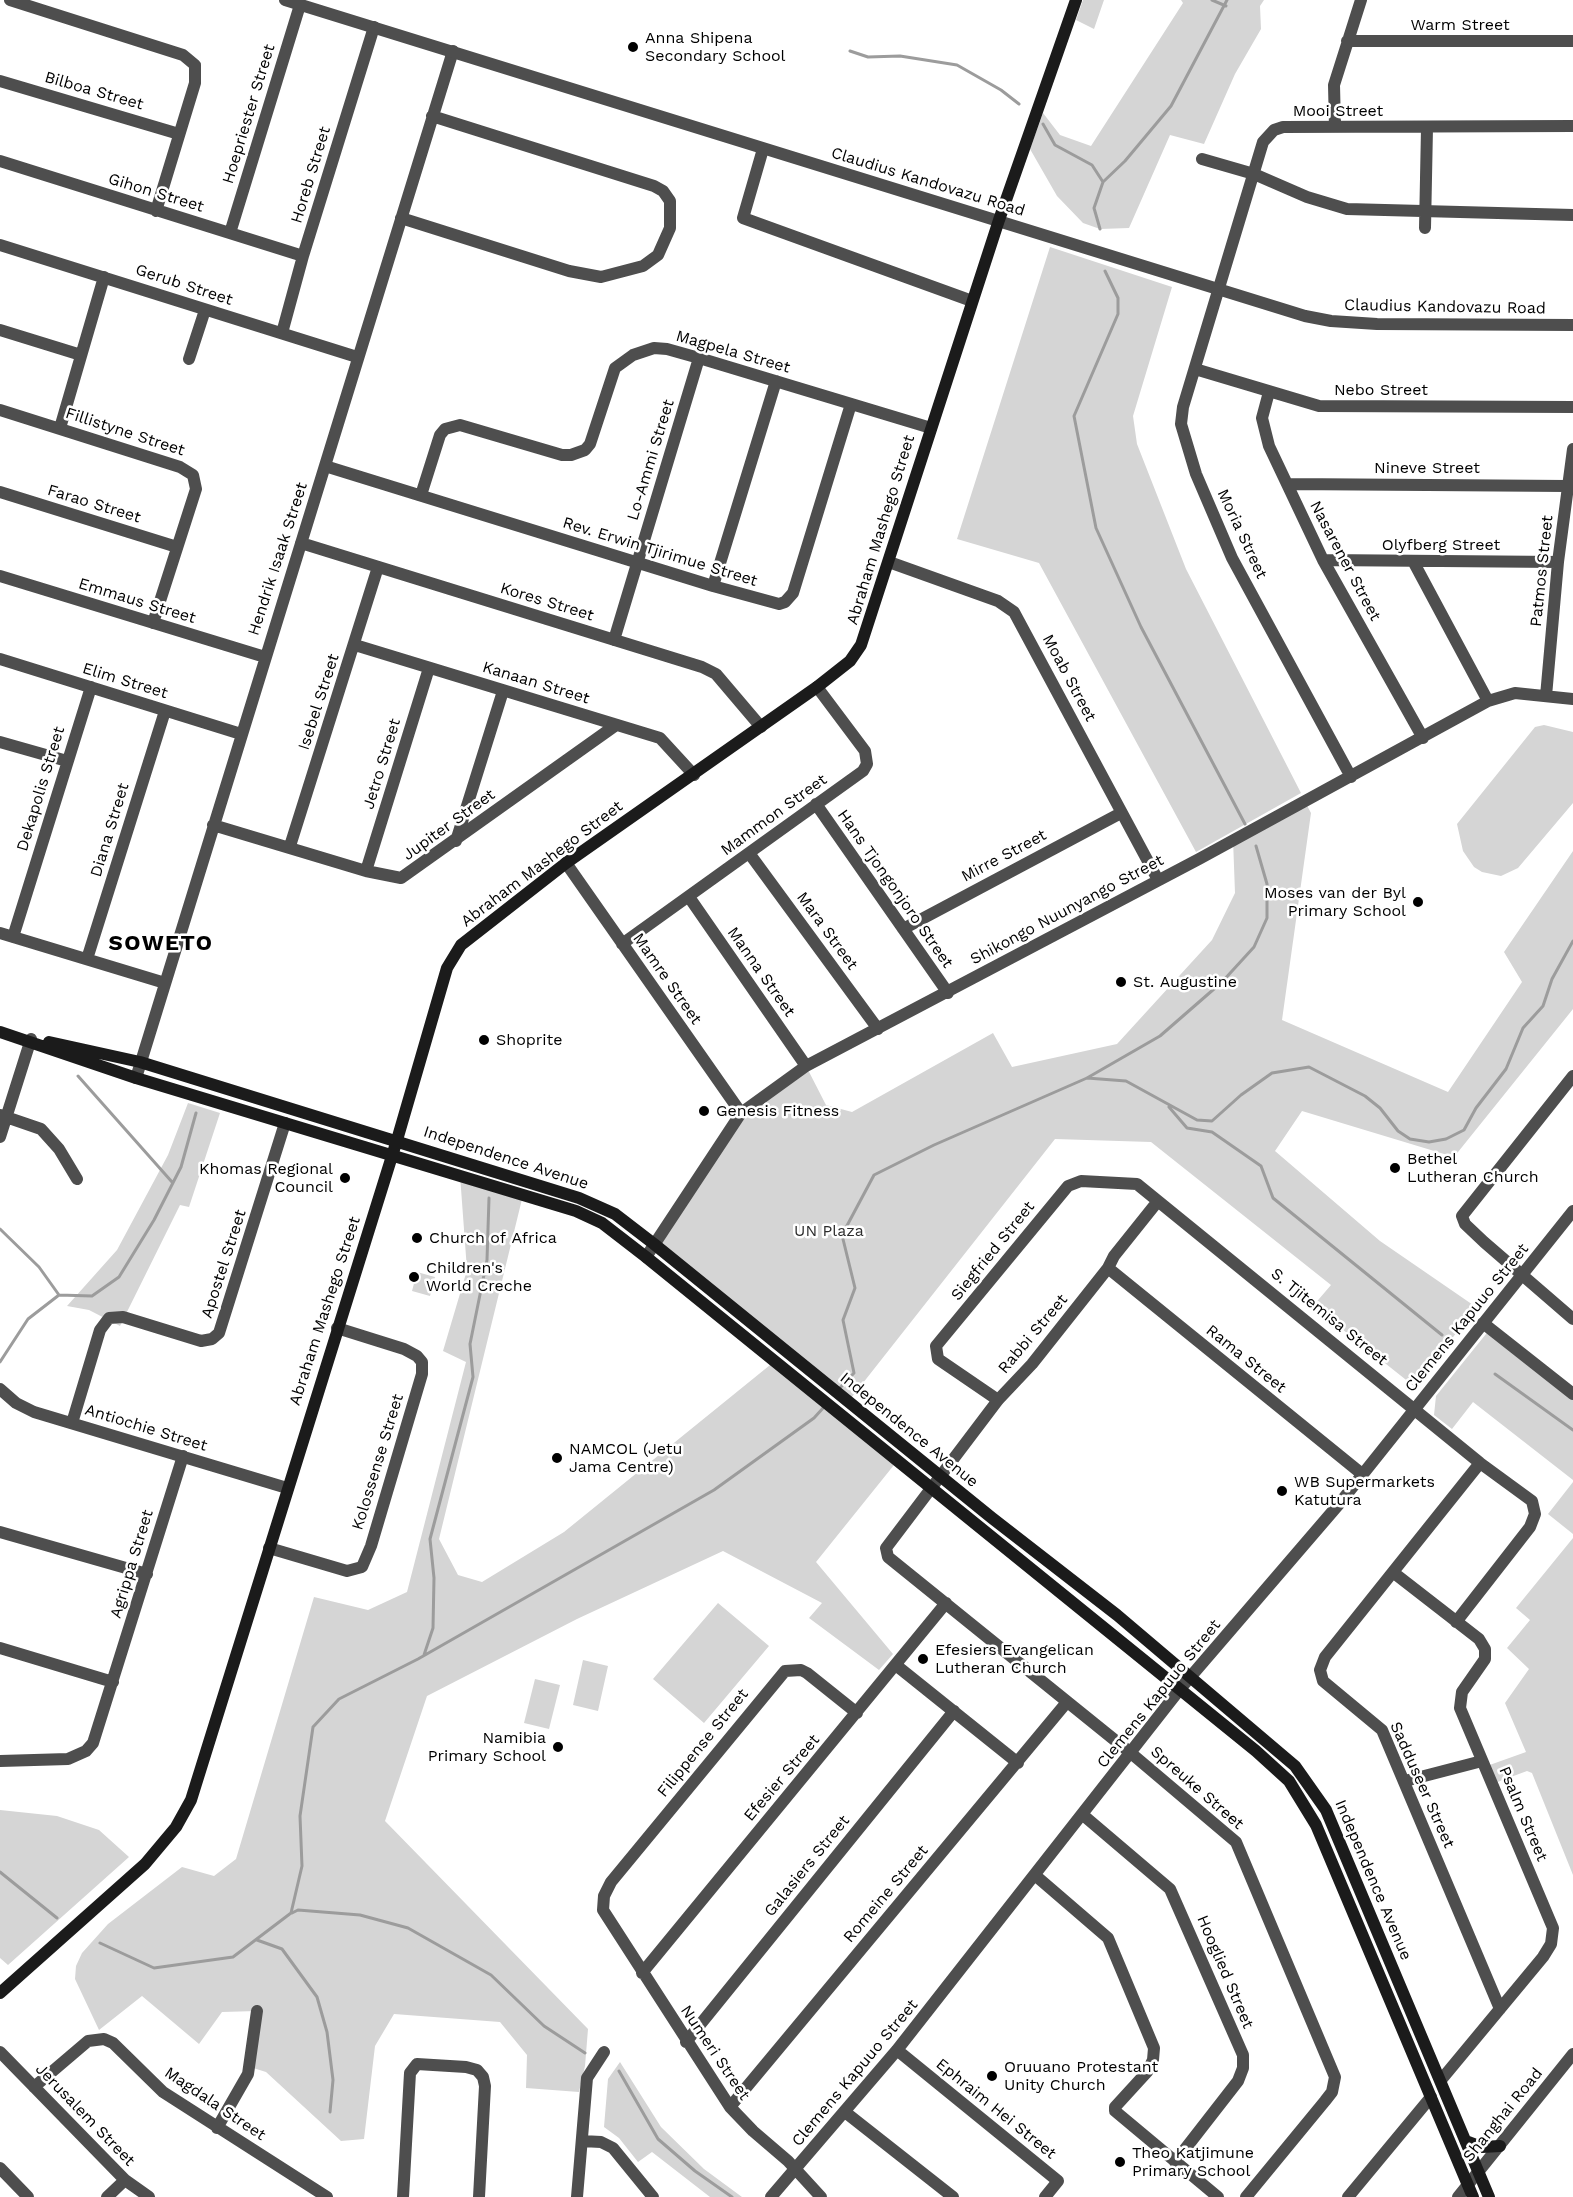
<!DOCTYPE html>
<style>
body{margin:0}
canvas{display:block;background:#fff}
</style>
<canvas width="1573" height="2197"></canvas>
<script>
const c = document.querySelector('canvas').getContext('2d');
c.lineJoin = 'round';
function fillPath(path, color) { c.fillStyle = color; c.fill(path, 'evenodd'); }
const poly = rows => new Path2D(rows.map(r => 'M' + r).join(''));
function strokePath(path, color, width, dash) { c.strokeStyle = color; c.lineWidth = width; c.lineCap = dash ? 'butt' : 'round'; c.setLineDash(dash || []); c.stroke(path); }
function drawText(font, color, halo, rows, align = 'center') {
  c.font = font + ' "Work Sans",sans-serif'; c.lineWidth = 5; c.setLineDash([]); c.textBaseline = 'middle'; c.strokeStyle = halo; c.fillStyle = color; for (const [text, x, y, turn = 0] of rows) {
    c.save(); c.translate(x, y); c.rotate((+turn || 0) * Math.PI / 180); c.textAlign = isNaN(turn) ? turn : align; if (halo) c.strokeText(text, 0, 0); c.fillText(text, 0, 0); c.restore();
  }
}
fillPath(poly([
 [1083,0,1104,0,1094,29,1076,20],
 [1181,0,1264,0,1260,6,1261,29,1235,74,1204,144,1170,135,1129,228,1100,229,1083,223,1057,196,1030,149,1043,113,1060,135,1091,146,1183,3],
 [1050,247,1172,287,1133,416,1137,444,1186,569,1301,793,1196,852,1039,563,957,539],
 [1544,725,1573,732,1573,803,1518,868,1501,876,1482,872,1474,867,1463,851,1457,824,1535,727],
 [1304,800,1311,813,1282,1020,1448,1092,1522,982,1504,952,1573,851,1573,1009,1454,1157,1302,1111,1275,1151,1380,1241,1476,1307,1415,1387,1313,1306,1331,1285,1151,1142,1055,1139,848,1402,654,1245,736,1119,806,1066,826,1105,852,1112,993,1033,1012,1067,1117,1044,1212,940,1235,893,1233,839],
 [188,1103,220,1113,189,1207,180,1205,120,1326,89,1310,67,1306,117,1250,168,1155],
 [460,1175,523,1195,439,1539,458,1575,482,1582,564,1532,775,1361,898,1460,816,1562,893,1654,879,1670,809,1618,822,1603,723,1551,577,1619,427,1696,385,1821,588,2029,585,2066,579,2092,526,2088,527,2055,500,2022,394,2014,375,2046,364,2139,341,2141,266,2072,250,2067,257,2011,222,2012,199,2044,142,1996,99,2030,75,1979,76,1966,82,1953,108,1924,182,1867,214,1876,236,1859,314,1597,368,1610,407,1592,466,1362,443,1351,467,1270],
 [417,1272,435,1277,430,1296,412,1291],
 [1490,1329,1573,1394,1573,1480,1473,1402,1452,1429,1434,1415,1436,1396],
 [1573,1482,1573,1534,1548,1514],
 [1573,1538,1573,1875,1532,1773,1527,1771,1492,1784,1484,1767,1526,1752,1505,1703,1529,1669,1507,1648,1530,1620,1516,1608],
 [718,1603,769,1646,704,1723,653,1679],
 [583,1660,608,1666,598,1711,573,1705],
 [535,1679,560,1685,549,1729,524,1723],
 [0,1810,57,1816,99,1830,129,1857,8,1965,0,1958],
 [620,2062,661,2127,704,2169,742,2197,710,2197,652,2152,638,2162,619,2138,604,2127,608,2079]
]), '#d5d5d5');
strokePath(poly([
 [1212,0,1226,6],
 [850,51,868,57,900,56,957,65,1001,90,1019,104],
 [1043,124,1055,145,1092,165,1103,182],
 [1100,229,1094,208,1103,182,1125,161,1171,106,1227,0],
 [1105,271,1118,298,1118,314,1074,416,1096,528,1141,627,1245,824],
 [78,1076,172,1182],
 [1087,1078,1126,1081,1197,1120,1212,1121,1241,1095,1272,1073,1309,1067,1365,1096,1380,1108,1398,1131,1410,1139,1429,1142,1446,1139,1464,1130,1476,1108,1506,1069,1523,1028,1543,1006,1552,979,1573,941],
 [1169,1107,1187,1128,1212,1132,1261,1166,1273,1198,1442,1335],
 [0,1229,39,1267,59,1295],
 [0,1362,28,1319,59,1295,92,1296,119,1277,154,1220,181,1167,196,1113],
 [1495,1374,1573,1430],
 [838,1390,854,1373,843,1320,855,1288,842,1235,874,1175,934,1145,1087,1078,1160,1036,1222,982,1254,947,1267,918,1267,884,1256,846],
 [424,1655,433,1628,434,1578,430,1539,473,1377,470,1344,487,1260,489,1198],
 [0,1872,57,1918],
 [292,1913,298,1910,360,1915,408,1928,491,1975,544,2026,585,2053],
 [257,1940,282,1949,317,1997,327,2032,333,2080,330,2112],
 [100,1943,154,1968,233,1957,291,1913,302,1866,300,1816,313,1727,339,1699,418,1659,714,1490,814,1418,824,1407],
 [619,2071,658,2139,695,2171,732,2197]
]), '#9c9c9c', 3);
strokePath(poly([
 [10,0,183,55,195,65,195,83,156,211],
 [1347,41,1573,41],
 [0,81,179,134],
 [1335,127,1334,85,1361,0],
 [763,149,743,218,972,301],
 [1202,159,1254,174,1307,197,1347,209,1573,215],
 [0,161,303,256],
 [401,218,569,271,601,277,643,266,658,255,670,228,670,201,663,191,654,186,432,116],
 [1425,228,1427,128],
 [230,233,300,5],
 [0,245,357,357],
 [0,330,81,355],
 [282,333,303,256,374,27],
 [189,359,205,310],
 [1195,369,1319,406,1573,407],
 [1269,392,1262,418,1269,446,1323,560,1423,738],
 [0,410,180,467,193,475,196,489,153,623],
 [60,428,104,277],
 [325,466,713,586,779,604,785,602,793,593,851,404],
 [1287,484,1567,486],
 [0,492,177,547],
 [421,495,440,435,445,429,460,425,562,455,571,455,585,450,590,444,615,368,633,355,654,348,667,349,699,358,931,428],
 [301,543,702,667,716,674,761,727],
 [1323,560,1558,562],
 [1413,561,1488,701],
 [889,562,998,601,1014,612,1158,880],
 [0,576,265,657],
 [713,586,776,381],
 [614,640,699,358],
 [355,645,660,738,694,775],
 [0,659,241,734],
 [1546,696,1558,562,1573,449],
 [0,742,67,761],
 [1351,777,1232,558,1196,474,1181,424,1183,407,1263,142,1274,130,1283,127,1573,126],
 [816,804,948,993],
 [213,825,366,871,401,878,616,725],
 [456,841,503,691],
 [290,846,378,567],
 [749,853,878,1029],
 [566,863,741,1113],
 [366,871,429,668],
 [689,897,806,1066],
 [903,929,1121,813],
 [0,933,165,983],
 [13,937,91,687],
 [622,944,863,771,867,764,865,751,817,687],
 [87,959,165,711],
 [1573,1076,1462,1216,1465,1224,1484,1242,1573,1319],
 [136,1078,453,51],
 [0,1115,41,1129,59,1149,77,1179],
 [0,1137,31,1039],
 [1158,1201,1114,1256,1108,1268,1032,1364,998,1400,886,1548,888,1557,1132,1754,1236,1842,1335,2077,1332,2092,1325,2101,1246,2197],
 [646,1257,741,1113,806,1066,1199,859,1488,701,1515,693,1573,699],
 [1108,1268,1362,1474],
 [1483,1323,1573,1394],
 [0,1389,16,1403,34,1412,287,1488],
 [998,1400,938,1359,936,1346,1068,1186,1081,1181,1137,1184,1480,1463,1532,1501,1535,1514,1530,1527,1456,1622],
 [72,1423,100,1330,109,1318,123,1317,201,1341,212,1339,219,1333,285,1123],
 [1480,1463,1325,1657,1320,1670,1323,1681,1382,1730,1500,2009],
 [0,1532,147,1574],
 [269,1548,347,1571,362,1567,371,1546,422,1374,422,1362,417,1356,404,1349,337,1328],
 [1394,1573,1479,1639,1485,1649,1485,1659,1462,1692,1460,1708,1553,1928,1551,1944,1543,1957,1441,2080],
 [0,1648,113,1682],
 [897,1666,1018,1763],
 [0,1761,68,1759,86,1751,93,1743,183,1456],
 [1405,1781,1482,1761],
 [1083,1815,1170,1889,1243,2055,1243,2068,1238,2081,1175,2162],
 [1036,1876,1108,1938,1154,2048,1153,2060,1147,2072,1115,2107,1115,2111,1218,2197],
 [642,1973,946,1603],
 [686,2042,954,1711],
 [897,2050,1058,2181,1045,2197],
 [0,2052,125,2180,149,2197],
 [34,2087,88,2041,104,2039,113,2043,163,2092,327,2197],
 [730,2107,1067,1702],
 [845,2112,953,2197],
 [217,2128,248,2074,257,2011],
 [582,2141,601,2142,613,2148,653,2197],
 [0,2168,28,2197],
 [107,2197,125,2180],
 [403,2197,410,2073,417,2064,466,2067,477,2070,483,2077,485,2086,479,2197],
 [577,2197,587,2078,604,2052],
 [771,2197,897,2050,1180,1689,1339,1504,1573,1211],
 [821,2197,788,2161,753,2131,730,2107,603,1910,604,1896,611,1882,785,1671,801,1670,807,1673,857,1713],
 [1348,2197,1431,2097],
 [1458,2197,1573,2054]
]), '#4e4e4e', 12);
strokePath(poly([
 [285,0,1305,316,1331,321,1377,324,1573,325]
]), '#4e4e4e', 12);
strokePath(poly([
 [0,1032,136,1078,576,1211,602,1223,646,1257,1256,1751,1289,1781,1316,1825,1473,2197],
 [49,1042,140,1062,579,1198,615,1214,654,1244,992,1518,1117,1615,1295,1766,1326,1810,1489,2197],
 [0,1993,145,1864,176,1827,191,1800,397,1140,447,968,461,945,566,863,817,687,850,661,861,645,999,220,1076,0],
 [1466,2141,1482,2147,1500,2146]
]), '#1b1b1b', 12);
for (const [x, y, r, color] of [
 [633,47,6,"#000"],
 [1418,902,6,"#000"],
 [1121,982,6,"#000"],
 [484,1040,6,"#000"],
 [704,1111,6,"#000"],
 [1395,1168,6,"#000"],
 [345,1178,6,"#000"],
 [417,1238,6,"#000"],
 [414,1277,6,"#000"],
 [557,1458,6,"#000"],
 [1282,1491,6,"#000"],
 [923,1659,6,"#000"],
 [558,1747,6,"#000"],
 [992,2076,6,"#000"],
 [1120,2162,6,"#000"]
]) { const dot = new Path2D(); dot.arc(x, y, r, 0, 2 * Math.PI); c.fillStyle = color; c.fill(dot); strokePath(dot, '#fff', 2); }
drawText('16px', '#000', '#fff', [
 ["Warm Street",1460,25],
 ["Bilboa Street",94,91,16],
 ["Mooi Street",1338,111],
 ["Hoepriester Street",249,114,-73],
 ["Horeb Street",311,175,-73],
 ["Claudius Kandovazu Road",928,182,17],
 ["Gihon Street",156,193,17],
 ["Gerub Street",184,285,18],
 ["Claudius Kandovazu Road",1445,307,1],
 ["Magpela Street",733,352,16],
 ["Nebo Street",1381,390],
 ["Fillistyne Street",125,432,18],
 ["Lo-Ammi Street",651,460,-73],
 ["Nineve Street",1427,468],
 ["Farao Street",94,504,17],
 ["Abraham Mashego Street",881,530,-73],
 ["Moria Street",1242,534,65],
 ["Olyfberg Street",1441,545],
 ["Rev. Erwin Tjirimue Street",660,552,17],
 ["Hendrik Isaak Street",278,559,-72],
 ["Nasarener Street",1345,561,62],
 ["Patmos Street",1542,571,-84],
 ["Emmaus Street",137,601,17],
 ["Kores Street",547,602,17],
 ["Moab Street",1069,678,62],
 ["Elim Street",125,681,17],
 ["Kanaan Street",536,683,17],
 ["Isebel Street",319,702,-72],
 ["Jetro Street",382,764,-73],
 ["Dekapolis Street",41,789,-73],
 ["Mammon Street",774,815,-36],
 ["Jupiter Street",449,825,-36],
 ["Diana Street",110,830,-73],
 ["Mirre Street",1004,856,-28],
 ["Abraham Mashego Street",542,864,-37],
 ["Hans Tjongonjoro Street",895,889,55],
 ["Shikongo Nuunyango Street",1067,910,-28],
 ["Mara Street",827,931,54],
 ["Manna Street",761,972,55],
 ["Mamre Street",667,979,55],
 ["Independence Avenue",506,1158,18],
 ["Siegfried Street",993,1251,-51],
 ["Apostel Street",224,1264,-72],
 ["Abraham Mashego Street",325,1311,-72],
 ["S. Tjitemisa Street",1329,1317,39],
 ["Clemens Kapuuo Street",1467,1318,-51],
 ["Rabbi Street",1033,1334,-50],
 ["Rama Street",1246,1359,39],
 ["Antiochie Street",146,1428,17],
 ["Independence Avenue",909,1430,39],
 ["Kolossense Street",378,1462,-73],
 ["Agrippa Street",132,1564,-73],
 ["Clemens Kapuuo Street",1159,1694,-51],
 ["Filippense Street",703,1743,-51],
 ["Efesier Street",782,1778,-50],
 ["Sadduseer Street",1422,1785,66],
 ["Spreuke Street",1197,1788,41],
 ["Psalm Street",1523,1814,67],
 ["Galasiers Street",807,1866,-51],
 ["Independence Avenue",1373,1880,67],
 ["Romeine Street",886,1894,-50],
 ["Hooglied Street",1225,1972,67],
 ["Numeri Street",715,2053,56],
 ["Clemens Kapuuo Street",855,2073,-50],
 ["Magdala Street",215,2104,34],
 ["Ephraim Hei Street",996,2109,39],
 ["Jerusalem Street",85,2115,46],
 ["Shanghai Road",1503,2115,-51]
]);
drawText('16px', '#000', '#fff', [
 ["Anna Shipena",645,38],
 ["Secondary School",645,56],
 ["Moses van der Byl",1406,893,"right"],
 ["Primary School",1406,911,"right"],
 ["St. Augustine",1133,982],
 ["Shoprite",496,1040],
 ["Genesis Fitness",716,1111],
 ["Bethel",1407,1159],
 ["Lutheran Church",1407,1177],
 ["Khomas Regional",333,1169,"right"],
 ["Council",333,1187,"right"],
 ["Church of Africa",429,1238],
 ["Children's",426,1268],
 ["World Creche",426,1286],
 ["NAMCOL (Jetu",569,1449],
 ["Jama Centre)",569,1467],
 ["WB Supermarkets",1294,1482],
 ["Katutura",1294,1500],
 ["Efesiers Evangelican",935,1650],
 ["Lutheran Church",935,1668],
 ["Namibia",546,1738,"right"],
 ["Primary School",546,1756,"right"],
 ["Oruuano Protestant",1004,2067],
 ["Unity Church",1004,2085],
 ["Theo Katjimune",1132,2153],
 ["Primary School",1132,2171]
], 'left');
drawText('16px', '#2c2c2c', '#fff', [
 ["UN Plaza",829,1231]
]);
c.letterSpacing = '1.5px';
drawText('bold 22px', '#000', '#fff', [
 ["SOWETO",161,944]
]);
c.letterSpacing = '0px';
</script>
